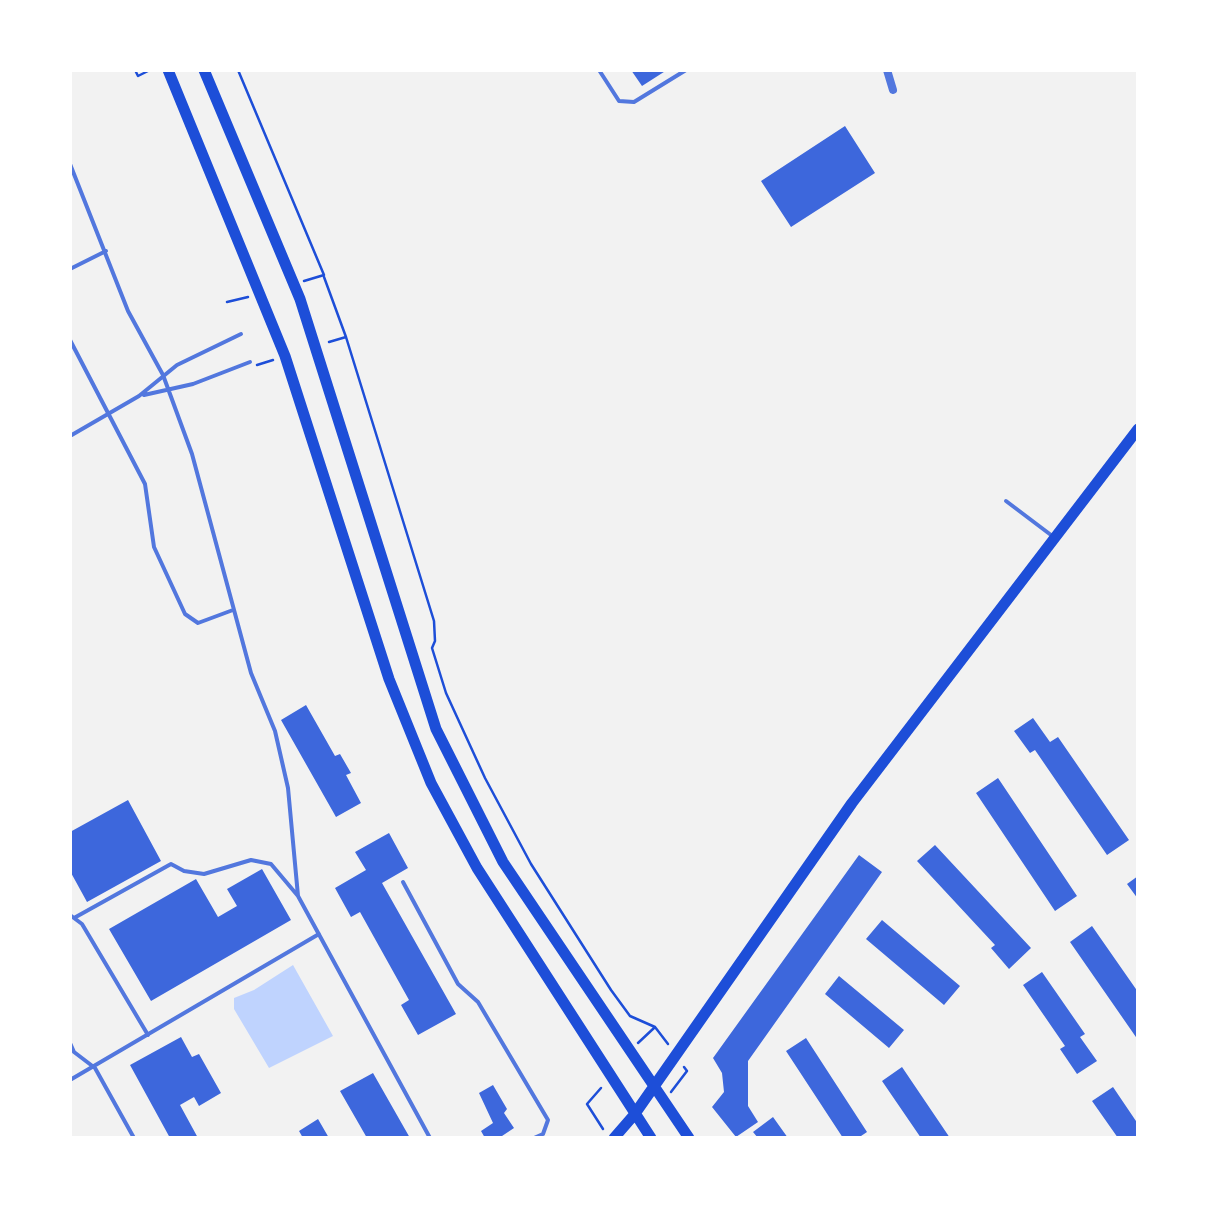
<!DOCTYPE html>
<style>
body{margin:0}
#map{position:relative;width:1208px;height:1208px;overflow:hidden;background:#f2f2f2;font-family:"Open Sans",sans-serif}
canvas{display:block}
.frame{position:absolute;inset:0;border:72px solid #fff;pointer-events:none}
</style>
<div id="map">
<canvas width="1208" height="1208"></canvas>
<div class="frame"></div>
</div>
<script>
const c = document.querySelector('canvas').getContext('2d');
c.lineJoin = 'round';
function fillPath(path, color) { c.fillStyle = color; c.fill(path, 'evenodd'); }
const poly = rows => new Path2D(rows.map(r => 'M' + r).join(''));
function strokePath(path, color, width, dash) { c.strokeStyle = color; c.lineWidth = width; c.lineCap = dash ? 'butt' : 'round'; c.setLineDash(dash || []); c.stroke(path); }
fillPath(poly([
 [293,965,333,1036,269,1068,234,1009,234,998,254,990]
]), '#bfd3fe');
fillPath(poly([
 [631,70,667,70,642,86],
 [845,126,875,173,791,227,761,181],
 [306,705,335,756,340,754,351,773,346,775,361,803,336,817,281,720],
 [1033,718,1050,742,1058,737,1129,840,1107,855,1035,750,1030,753,1014,731],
 [998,778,1077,896,1055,911,976,793],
 [128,800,161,861,87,902,70,871,70,832],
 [389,833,408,868,382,883,456,1014,418,1035,401,1005,409,1000,360,912,351,917,335,888,366,870,355,852],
 [935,845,1031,948,1009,969,991,948,995,945,917,861],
 [859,855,882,872,748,1061,748,1106,758,1122,736,1137,712,1107,724,1092,722,1073,713,1058],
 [262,869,291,920,151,1001,109,929,196,879,218,917,237,906,227,889],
 [1138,876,1138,899,1127,884],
 [882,920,960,986,944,1005,866,939],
 [1092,926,1138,992,1138,1040,1070,942],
 [1042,972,1085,1034,1080,1037,1097,1061,1077,1074,1060,1049,1065,1046,1023,985],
 [839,976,904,1030,889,1048,825,994],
 [181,1037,192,1057,199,1054,221,1093,199,1106,194,1097,180,1105,198,1138,170,1138,130,1065],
 [806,1038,867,1132,858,1138,843,1138,786,1051],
 [902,1067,950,1138,921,1138,882,1081],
 [373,1073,410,1138,367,1138,340,1091],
 [493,1085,507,1109,504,1113,514,1128,499,1138,485,1138,481,1131,493,1123,479,1093],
 [1113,1087,1138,1124,1138,1138,1118,1138,1092,1101],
 [773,1117,788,1138,758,1138,753,1132],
 [318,1119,329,1138,303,1138,299,1131]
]), '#3d67dc');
strokePath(poly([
 [135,70,138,76,150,70],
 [238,70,324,275,304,281],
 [324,277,346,337,329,342],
 [227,302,248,297],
 [346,337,434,621,435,641,432,648,446,693,485,778,531,864,611,990,630,1016,655,1027,668,1044],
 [257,365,273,360],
 [638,1043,654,1028],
 [601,1088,587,1104,603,1129],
 [671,1092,687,1071,684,1067]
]), '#1d4ed8', 2.5);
strokePath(poly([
 [599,70,619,101,634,102,686,70],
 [70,164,128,311,163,375,192,454,251,673,275,731,288,788,298,896],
 [70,269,106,251],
 [70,340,145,484,154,547,185,614,198,623,233,610],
 [144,395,193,384,250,362],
 [70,436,139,396,177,365,241,334],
 [1006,501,1051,535],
 [403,882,458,984,478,1002,548,1120,543,1134,534,1138],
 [70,915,82,924,148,1035],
 [74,918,171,864,184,871,204,874,251,860,271,864,298,896,430,1138],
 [70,1043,74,1052,95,1068,134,1138],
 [70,1080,319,934]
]), '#5277de', 4);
strokePath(poly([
 [887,70,893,90]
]), '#5277de', 8);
strokePath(poly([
 [168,70,285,356,389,679,431,783,477,868,651,1138],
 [204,70,300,299,436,729,503,862,689,1138],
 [614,1138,634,1115,852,803,1138,429]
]), '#1d4ed8', 11);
</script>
